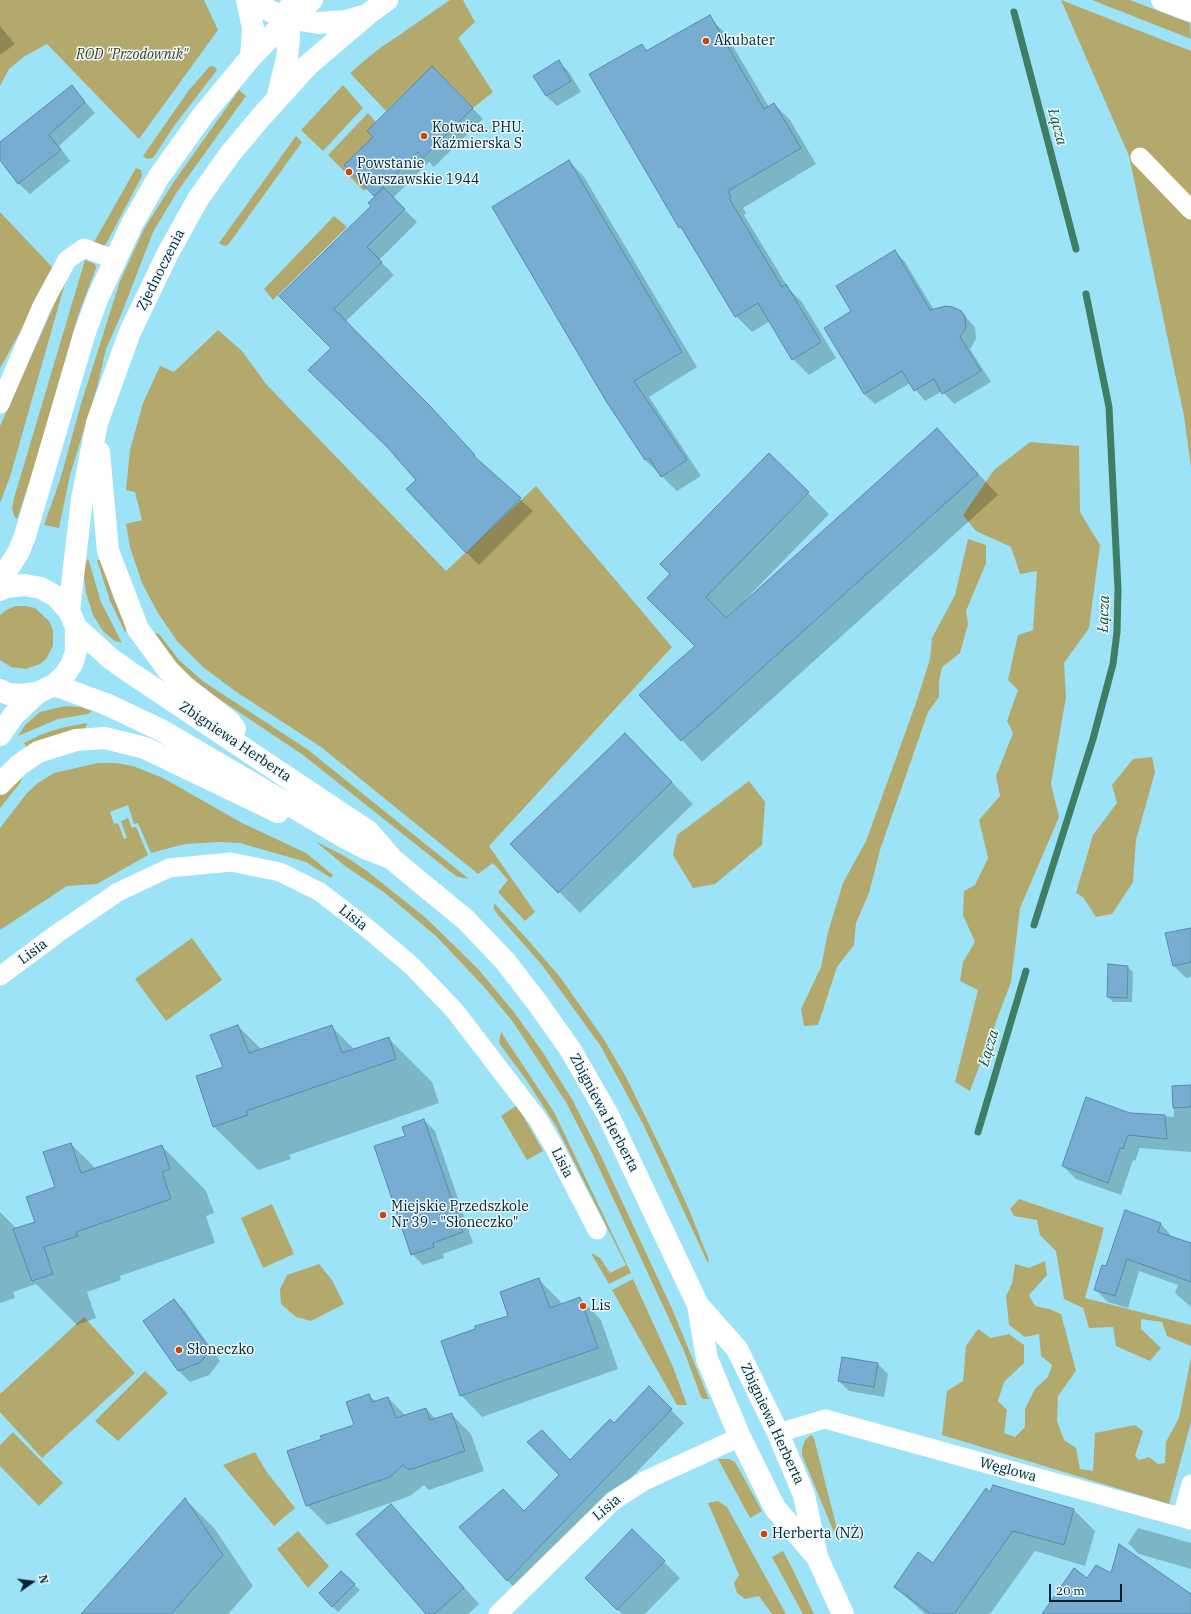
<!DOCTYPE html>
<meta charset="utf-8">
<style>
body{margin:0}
#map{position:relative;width:1191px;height:1614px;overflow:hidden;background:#9ce3f8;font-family:"IBM Plex Serif",serif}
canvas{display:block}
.north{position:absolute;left:12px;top:1562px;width:40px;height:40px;-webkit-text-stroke:3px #ecfafe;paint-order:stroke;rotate:76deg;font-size:11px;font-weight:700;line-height:16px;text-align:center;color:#032129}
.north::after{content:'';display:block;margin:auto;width:14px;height:18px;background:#032129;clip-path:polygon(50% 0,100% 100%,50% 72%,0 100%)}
.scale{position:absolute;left:1049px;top:1584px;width:73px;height:18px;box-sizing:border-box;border:2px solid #032129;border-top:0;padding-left:5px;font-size:12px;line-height:14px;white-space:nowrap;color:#032129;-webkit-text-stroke:3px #ecfafe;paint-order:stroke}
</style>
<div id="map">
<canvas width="1191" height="1614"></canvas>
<div class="north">N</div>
<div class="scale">20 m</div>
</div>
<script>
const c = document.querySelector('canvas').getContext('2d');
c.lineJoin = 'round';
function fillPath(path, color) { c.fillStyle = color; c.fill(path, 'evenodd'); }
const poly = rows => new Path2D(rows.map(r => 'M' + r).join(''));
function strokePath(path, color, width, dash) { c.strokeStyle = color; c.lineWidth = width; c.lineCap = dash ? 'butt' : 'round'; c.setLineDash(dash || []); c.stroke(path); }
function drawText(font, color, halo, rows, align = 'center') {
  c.font = font + ' "IBM Plex Serif",serif'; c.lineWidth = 3; c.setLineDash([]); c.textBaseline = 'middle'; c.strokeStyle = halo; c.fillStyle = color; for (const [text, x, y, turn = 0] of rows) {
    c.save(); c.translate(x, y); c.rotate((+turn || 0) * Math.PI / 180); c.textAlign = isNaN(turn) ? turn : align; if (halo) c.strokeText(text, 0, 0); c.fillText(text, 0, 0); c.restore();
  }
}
fillPath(poly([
 [0,0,204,0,218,30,139,139,47,44,25,56,9,69,0,86],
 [450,0,463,0,475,22,458,38,493,92,473,108,432,66,386,111,350,73,376,51],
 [1061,0,1191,51,1191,468,1184,416,1129,156],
 [1092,0,1130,0,1190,23,1191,39],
 [210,66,215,67,217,70,174,126,153,158,147,159,143,156,189,90],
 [343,85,363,108,323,151,301,130],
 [239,90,246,96,177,192,153,232,121,315,106,349,98,384,70,475,59,528,44,525,60,480,81,404,120,281,144,229,173,183],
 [368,113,376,122,367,131,373,137,367,188,364,191,328,155],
 [296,136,302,142,228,245,224,246,219,243],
 [136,168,141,170,142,176,106,244,102,246,94,242],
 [0,212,55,270,0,368],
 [334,216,347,227,273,300,264,289],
 [85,260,95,264,96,268,78,316,39,454,17,519,14,516,12,508,14,498],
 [67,276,10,477,0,503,0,426],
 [218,330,242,351,266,384,446,571,536,486,672,647,489,846,535,912,525,921,498,892,508,880,493,863,478,874,321,747,235,691,203,667,177,641,158,613,142,583,130,547,126,524,142,520,135,492,126,490,130,450,143,403,160,366,174,372],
 [1030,442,1079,446,1080,512,1100,545,1089,628,1064,663,1066,697,1051,784,1059,817,1020,908,1011,982,970,1091,955,1082,978,990,960,981,963,962,975,942,963,915,964,891,975,885,988,858,979,820,1000,796,996,776,1013,733,1007,721,1018,690,1008,680,1018,635,1033,630,1037,571,1020,574,1011,547,976,531,963,515,994,470],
 [968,539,986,545,986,563,966,611,968,624,960,653,942,667,939,682,939,697,928,712,880,850,869,893,856,923,854,945,837,967,818,1025,804,1026,801,1009,821,967,828,932,843,883,866,841,916,703,930,659,932,638,955,595],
 [88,558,101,602,122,643,115,641,103,631,93,615,86,593,83,570],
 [97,560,101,560,113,597,127,629,125,632,110,601],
 [16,606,25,606,35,608,49,621,53,630,53,646,46,659,40,664,26,669,11,667,0,660,0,615,6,610],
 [155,633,159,634,179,660,204,682,307,749,469,879,458,877,452,873,303,755,188,678,151,634],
 [65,706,81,707,92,711,88,714,58,719,18,736,25,725,40,712],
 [87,723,85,730,27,748,24,743,40,735,61,728],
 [1152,757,1155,772,1136,840,1133,882,1112,914,1096,917,1083,897,1076,893,1093,835,1117,803,1112,785,1133,759],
 [98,763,116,763,133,766,163,778,242,823,306,853,333,875,331,878,306,862,240,843,220,842,185,844,151,853,138,823,134,824,128,805,110,812,114,824,118,823,124,839,127,838,121,821,128,818,132,828,136,827,148,855,97,884,67,886,0,930,0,828,27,793,38,783,54,773],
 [20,773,22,778,20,783,0,808,0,790],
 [749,781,765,802,762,845,715,884,693,888,673,855,677,835],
 [315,841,346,857,367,871,426,918,479,970,513,1011,542,1051,573,1101,600,1154,673,1311,709,1399,704,1399,701,1397,684,1351,593,1155,566,1102,513,1022,485,988,437,937,385,893,345,866],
 [494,903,528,940,560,977,603,1038,626,1077,668,1163,690,1212,709,1260,708,1263,643,1124,600,1045,542,965,498,915,494,909],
 [192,938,222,980,166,1021,135,979],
 [501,1032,554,1112,631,1273,609,1284,591,1253,600,1258,610,1273,626,1265,556,1126,527,1081,499,1043],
 [517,1105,543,1151,527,1160,501,1116],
 [1019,1199,1104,1228,1085,1298,1191,1325,1191,1346,1167,1336,1162,1322,1141,1319,1141,1329,1161,1348,1150,1361,1116,1346,1113,1327,1089,1328,1083,1308,1064,1299,1056,1251,1040,1235,1037,1220,1014,1216,1010,1209],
 [272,1204,294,1254,263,1268,241,1218],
 [1045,1261,1047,1275,1029,1295,1035,1306,1049,1309,1061,1314,1076,1371,1058,1396,1057,1421,1064,1440,1076,1448,1080,1469,1093,1471,1095,1433,1135,1425,1143,1431,1135,1456,1139,1460,1149,1457,1158,1464,1165,1463,1166,1442,1179,1418,1191,1358,1191,1422,1169,1504,942,1435,947,1391,963,1381,966,1346,978,1329,991,1338,1009,1334,1024,1345,1024,1363,1004,1382,998,1401,1007,1410,1004,1433,1015,1437,1025,1427,1025,1409,1035,1389,1048,1377,1052,1365,1041,1356,1039,1334,1025,1337,1009,1325,1006,1296,1012,1284,1015,1264,1029,1268],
 [319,1264,332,1280,344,1304,311,1321,296,1317,281,1304,280,1289,287,1275],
 [633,1279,673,1367,687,1405,677,1405,612,1290],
 [84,1317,135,1373,42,1458,0,1412,0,1394],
 [145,1371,168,1393,118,1441,95,1421],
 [13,1432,63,1483,39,1506,0,1466,0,1445],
 [811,1435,814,1438,840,1541,838,1542,802,1455,802,1449,805,1440],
 [255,1452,266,1471,295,1508,274,1526,223,1465],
 [718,1459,729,1459,735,1462,762,1511,750,1518],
 [718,1501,727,1507,786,1614,772,1614,759,1596,745,1599,737,1593,734,1583,739,1575,708,1503],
 [298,1531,329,1566,308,1588,277,1549],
 [783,1551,793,1570,814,1614,803,1614,772,1557]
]), '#b4a96d');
fillPath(poly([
 [709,17,725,33,769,107,774,104,790,120,816,164,743,208,746,213,744,215,789,289,802,302,836,358,809,375,793,359,770,321,752,332,736,316,686,233,680,227,642,45,648,51],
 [0,26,15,44,0,55],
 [558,61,569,72,581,92,557,106,546,96,534,76],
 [432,67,483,119,434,167,429,162,393,198,417,222,379,260,394,275,345,322,442,420,486,469,533,511,479,565,466,552,332,348,280,296,372,206,377,197,346,165,374,137],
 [72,87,95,113,59,146,70,161,30,194,19,184,0,158,0,143],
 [569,161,584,177,697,367,649,397,701,476,677,491,645,460],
 [895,252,905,262,934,310,961,312,975,327,976,339,970,349,991,382,954,404,942,391,925,401,910,383,875,404,864,394,825,328,852,312],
 [937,429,998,495,702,762,641,695,696,646,671,574,769,454,829,514,745,600,746,601],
 [646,755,693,804,580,913,512,844],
 [1191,929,1191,977,1186,978,1174,966,1166,934],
 [1127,967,1133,972,1132,1002,1113,1002,1108,997],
 [238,1026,262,1050,331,1026,355,1050,388,1038,432,1082,439,1103,289,1155,291,1159,258,1170,214,1127,224,1068],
 [1191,1086,1191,1152,1140,1148,1135,1161,1133,1160,1121,1195,1076,1179,1063,1166,1130,1114,1174,1117,1173,1087],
 [424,1120,435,1131,473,1243,443,1254,444,1258,423,1265,412,1254,406,1136],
 [71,1144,96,1169,162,1146,206,1191,214,1213,206,1216,215,1243,120,1276,121,1280,87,1292,96,1318,77,1325,36,1284,13,1292,15,1298,0,1303,0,1212,17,1229,36,1222,56,1187],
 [1161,1224,1173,1238,1191,1244,1191,1307,1175,1293,1178,1285,1139,1271,1128,1308,1108,1302,1095,1289],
 [539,1280,560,1301,562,1305,580,1298,601,1320,618,1369,482,1417,461,1395,509,1316],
 [174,1300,185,1311,220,1361,209,1375,190,1382,179,1371,144,1321],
 [878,1364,888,1374,884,1397,849,1391,839,1381],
 [649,1388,684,1423,520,1593,507,1580,524,1512],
 [369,1395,376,1402,388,1398,406,1416,426,1409,436,1419,451,1414,471,1434,484,1471,429,1490,424,1485,410,1496,327,1525,307,1505,323,1440,355,1426],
 [990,1493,1074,1510,1095,1531,1085,1566,1035,1551,990,1614,925,1614,895,1587,933,1564],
 [185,1499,215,1529,253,1586,228,1614,83,1614],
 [391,1505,479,1604,468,1614,427,1614],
 [1138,1528,1191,1543,1191,1569,1139,1554,1128,1543],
 [632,1530,680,1578,645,1614,622,1614,586,1578],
 [341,1572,360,1590,338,1612,320,1593]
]), '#0003');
strokePath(poly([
 [1014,12,1076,249],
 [1034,925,1093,739,1113,664,1117,632,1118,589,1109,407,1086,294],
 [978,1132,1026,971]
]), '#3f7e64', 7);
const building = poly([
 [710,15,764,109,774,103,801,148,728,191,731,197,729,198,782,287,786,284,821,342,792,360,758,303,735,317,681,227,679,228,589,74,642,44,646,51,710,15],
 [559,60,571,81,546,96,533,76,559,60],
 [432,66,473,108,423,158,418,152,374,196,344,165,373,137,367,131,432,66],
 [72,85,85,102,49,135,61,150,18,184,0,160,0,142,72,85],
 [569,160,682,352,634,381,687,460,661,477,649,458,645,460,606,401,492,207,569,160],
 [384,188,405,209,367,247,382,262,334,309,430,406,475,455,474,456,521,498,466,553,406,489,416,480,388,448,308,370,331,348,279,296,371,206,368,203,384,188],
 [895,250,930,310,946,306,953,307,961,311,965,316,966,328,960,337,981,371,942,394,934,379,914,391,902,371,864,394,824,328,851,311,836,286,895,250],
 [937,428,978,474,681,741,639,695,695,646,647,598,670,574,660,564,769,453,809,492,706,597,726,618,937,428],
 [625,733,672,782,558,893,510,844,625,733],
 [1191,928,1191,962,1173,966,1165,933,1191,928],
 [1108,964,1128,966,1127,998,1107,997,1108,964],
 [238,1025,249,1053,332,1025,342,1053,389,1037,396,1059,246,1111,248,1115,213,1127,196,1076,223,1067,210,1035,238,1025],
 [1191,1085,1191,1107,1173,1108,1172,1086,1191,1085],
 [1086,1097,1130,1113,1165,1115,1167,1139,1128,1135,1123,1149,1120,1148,1108,1183,1062,1166,1086,1097],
 [424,1119,463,1232,433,1243,434,1247,411,1255,374,1146,405,1136,402,1127,424,1119],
 [71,1143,81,1173,162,1145,170,1169,162,1172,171,1199,76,1232,78,1236,44,1247,53,1274,32,1281,13,1229,35,1222,26,1197,55,1187,43,1152,71,1143],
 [1125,1210,1161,1223,1158,1232,1191,1243,1191,1282,1127,1259,1115,1296,1094,1290,1102,1265,1106,1266,1125,1210],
 [539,1278,550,1308,580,1297,598,1348,460,1396,441,1341,475,1329,475,1326,508,1316,500,1292,539,1278],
 [174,1299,210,1350,201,1362,178,1371,143,1321,174,1299],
 [842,1357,878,1363,874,1387,838,1381,842,1357],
 [649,1386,672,1409,507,1581,459,1527,503,1489,524,1511,559,1475,527,1442,542,1430,570,1460,610,1419,614,1423,649,1386],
 [369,1394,372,1402,388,1397,396,1418,426,1408,430,1420,452,1413,465,1451,412,1469,407,1469,403,1465,390,1477,306,1506,287,1451,322,1439,320,1436,354,1425,346,1402,369,1394],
 [993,1485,1074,1509,1064,1545,1013,1531,954,1614,931,1614,894,1587,918,1552,933,1563,986,1488,990,1492,993,1485],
 [185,1498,223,1555,171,1614,81,1614,185,1498],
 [391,1504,464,1588,434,1614,426,1614,356,1534,391,1504],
 [632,1529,665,1561,617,1610,585,1578,632,1529],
 [1119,1544,1191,1594,1191,1614,1042,1614,1074,1568,1087,1578,1096,1565,1111,1573,1119,1544],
 [341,1571,355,1584,332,1607,319,1593,341,1571]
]);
fillPath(building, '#78add1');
strokePath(building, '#568aad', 1);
strokePath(poly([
 [1140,157,1191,210],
 [0,404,42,306,67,260,84,248,115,260],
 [0,976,58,933,118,892,169,868,231,862,280,872,320,892,367,928,412,966,455,1011,537,1118,553,1145,597,1230],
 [778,1433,825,1419,1191,1520],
 [1182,1517,1191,1484],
 [498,1614,613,1501,644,1481,740,1437]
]), '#fff', 19);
strokePath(poly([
 [247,0,253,28,251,57],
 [252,0,272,12,289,18,318,23,346,21,363,16],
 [1162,0,1191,11],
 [278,95,287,58,289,38,288,9],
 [99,452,108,551,138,629,168,670,185,687,230,722,235,729],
 [0,581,19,551,25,536,84,335,98,297,132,224,158,178,203,115,251,57,289,18,312,0],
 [0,590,6,587,24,585,41,588,57,597,69,611,76,627,76,651,72,664,64,676,54,685,37,693,22,695,8,694,0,690],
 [69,611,82,499,97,423,130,332,168,253,198,199,230,154,261,117,308,65,368,14,387,0],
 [76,627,111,659,131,673,369,832,392,859,466,920,505,961,536,1001,570,1049,608,1115,698,1305,707,1359,740,1437,775,1508,817,1557],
 [54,685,106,704,161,730,344,837,365,848,388,857],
 [0,735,14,715,37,693],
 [0,784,19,765,38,752,76,740,105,738,145,748,278,812],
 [698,1305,737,1349,778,1433,804,1495,817,1557,843,1614]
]), '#fff', 22);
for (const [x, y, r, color] of [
 [706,41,4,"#cd470c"],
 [424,136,4,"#cd470c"],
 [349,172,4,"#cd470c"],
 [383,1215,4,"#cd470c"],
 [583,1306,4,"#cd470c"],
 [179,1350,4,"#cd470c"],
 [764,1534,4,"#cd470c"]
]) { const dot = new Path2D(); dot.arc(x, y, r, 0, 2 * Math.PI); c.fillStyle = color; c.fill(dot); strokePath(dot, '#ecfafe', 1.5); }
drawText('14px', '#032129', '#ecfafe', [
 ["Akubater",714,41],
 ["Kotwica. PHU.",432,128],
 ["Kaźmierska S",432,144],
 ["Powstanie",357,164],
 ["Warszawskie 1944",357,180],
 ["Miejskie Przedszkole",391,1207],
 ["Nr 39 - \"Słoneczko\"",391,1223],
 ["Lis",591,1306],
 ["Słoneczko",187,1350],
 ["Herberta (NŻ)",772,1534]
], 'left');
drawText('italic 14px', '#413b19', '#ecfafe', [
 ["ROD \"Przodownik\"",132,55]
]);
drawText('14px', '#032129', '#ecfafe', [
 ["Zjednoczenia",161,270,-63],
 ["Zbigniewa Herberta",235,742,34],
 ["Lisia",353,918,38],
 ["Lisia",33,952,-37],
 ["Zbigniewa Herberta",604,1113,62],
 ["Lisia",562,1163,63],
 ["Zbigniewa Herberta",772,1424,65],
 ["Węglowa",1008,1470,15],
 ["Lisia",607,1508,-40]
]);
drawText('italic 15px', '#175337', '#ecfafe', [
 ["Łącza",1057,127,75],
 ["Łącza",1104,614,-88],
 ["Łącza",989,1048,-73]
]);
</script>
